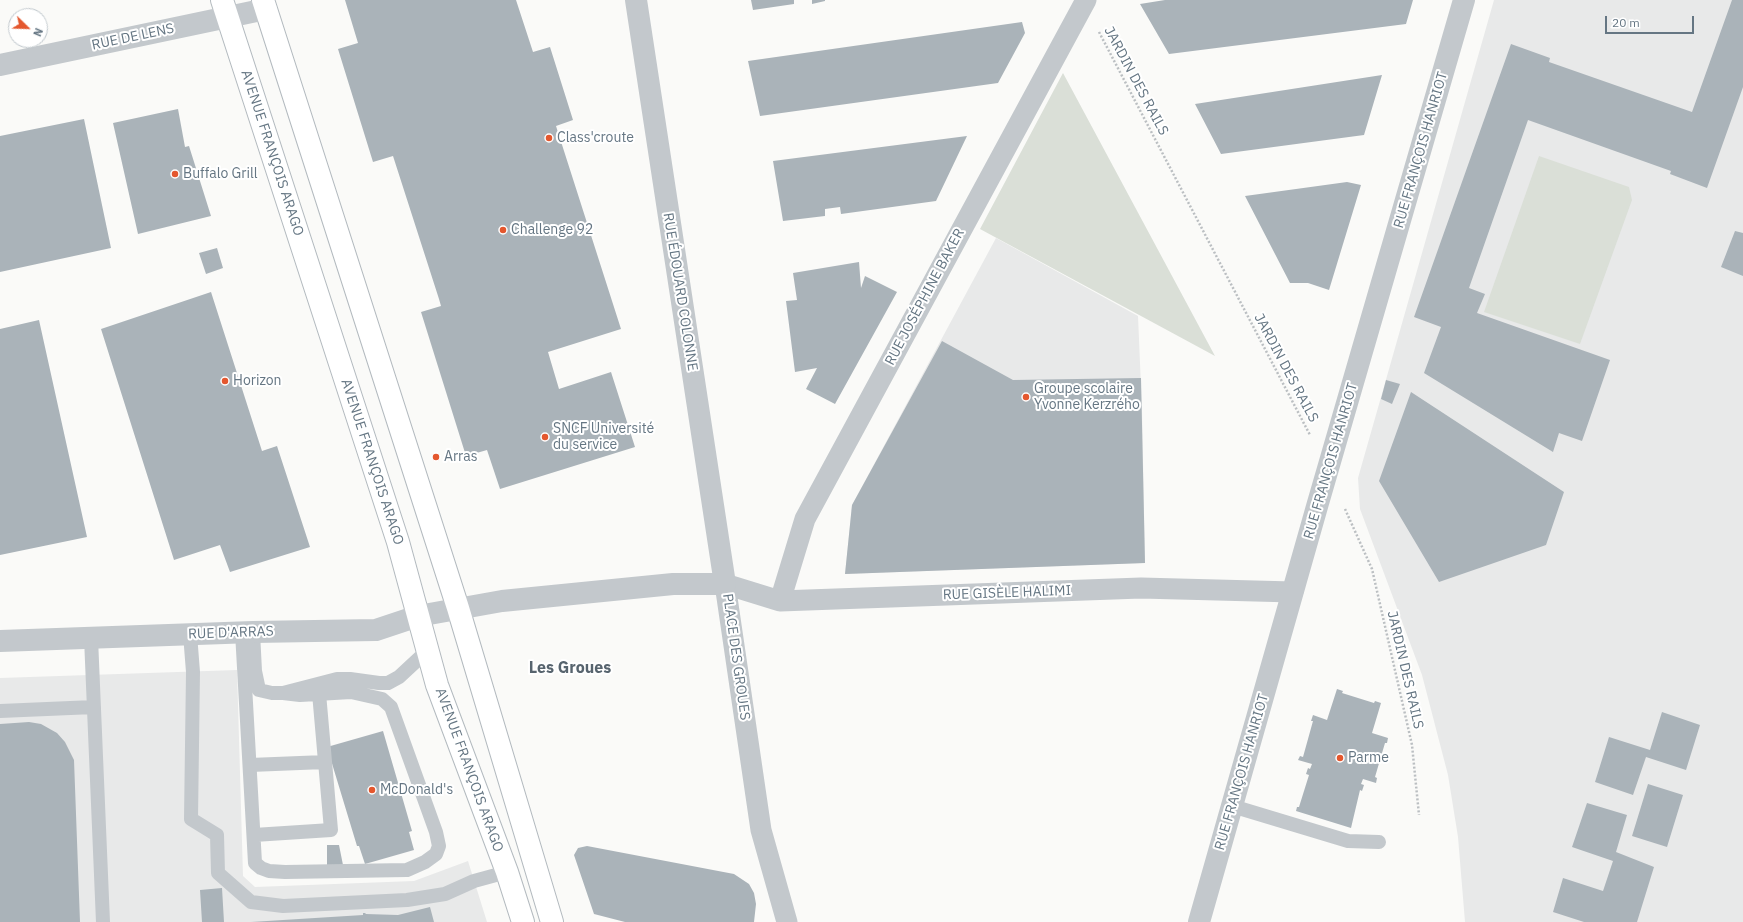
<!DOCTYPE html>
<meta charset="utf-8">
<style>
body{margin:0}
#map{position:relative;width:1743px;height:922px;overflow:hidden;background:#fafaf8;font-family:"IBM Plex Sans",sans-serif}
canvas{display:block}
.north{position:absolute;left:8px;top:8px;width:40px;height:40px;box-sizing:border-box;background:#fff;border:1px solid #c1c8cd;border-radius:50%;rotate:113deg;font-size:11px;font-weight:700;line-height:16px;text-align:center;color:#657683}
.north::after{content:'';display:block;margin:auto;width:14px;height:18px;background:#e4572e;clip-path:polygon(50% 0,100% 100%,50% 72%,0 100%)}
.scale{position:absolute;left:1605px;top:16px;width:89px;height:18px;box-sizing:border-box;border:2px solid #657683;border-top:0;padding-left:5px;font-size:12px;line-height:14px;white-space:nowrap;color:#657683;-webkit-text-stroke:3px #fff;paint-order:stroke}
</style>
<div id="map">
<canvas width="1743" height="922"></canvas>
<div class="north">N</div>
<div class="scale">20 m</div>
</div>
<script>
const c = document.querySelector('canvas').getContext('2d');
c.lineJoin = 'round';
function fillPath(path, color) { c.fillStyle = color; c.fill(path, 'evenodd'); }
const poly = rows => new Path2D(rows.map(r => 'M' + r).join(''));
function strokePath(path, color, width, dash) { c.strokeStyle = color; c.lineWidth = width; c.lineCap = dash ? 'butt' : 'round'; c.setLineDash(dash || []); c.stroke(path); }
function drawText(font, color, halo, rows, align = 'center') {
  c.font = font + ' "IBM Plex Sans",sans-serif'; c.lineWidth = 4; c.setLineDash([]); c.textBaseline = 'middle'; c.strokeStyle = halo; c.fillStyle = color; for (const [text, x, y, turn = 0] of rows) {
    c.save(); c.translate(x, y); c.rotate((+turn || 0) * Math.PI / 180); c.textAlign = isNaN(turn) ? turn : align; if (halo) c.strokeText(text, 0, 0); c.fillText(text, 0, 0); c.restore();
  }
}
fillPath(poly([
 [1494,0,1743,0,1743,922,1465,922,1458,837,1448,775,1422,675,1360,509,1358,478],
 [996,238,1138,316,1142,410,1145,563,845,574,852,505],
 [237,670,243,876,255,887,414,881,468,861,487,922,0,922,0,678]
]), '#e8e9e9');
fillPath(poly([
 [1063,73,1215,356,980,229],
 [1539,156,1629,187,1632,200,1580,344,1484,312]
]), '#dadfd7');
fillPath(poly([
 [345,0,516,0,533,52,550,47,573,120,556,126,621,329,548,352,559,389,611,372,635,447,500,489,487,450,466,456,421,312,441,306,439,299,393,156,373,162,338,49,358,43],
 [751,0,794,0,794,4,753,10],
 [812,0,825,0,825,1,812,4],
 [1165,0,1413,0,1406,24,1169,54,1140,4],
 [1732,0,1743,0,1743,87,1707,188,1670,174,1671,171,1528,120,1469,288,1485,294,1477,313,1610,360,1582,441,1559,433,1553,452,1424,373,1441,327,1414,317,1511,44,1550,58,1549,62,1692,112],
 [1022,22,1025,33,998,83,760,116,748,61],
 [1382,75,1364,135,1221,154,1195,104],
 [178,109,185,147,189,146,211,216,138,234,113,123],
 [84,119,111,248,0,272,0,136],
 [967,136,936,201,841,214,840,207,825,209,825,216,783,221,773,161],
 [1347,182,1361,185,1329,290,1308,283,1290,283,1245,196],
 [1735,231,1743,233,1743,276,1721,267],
 [217,248,223,268,206,274,199,253],
 [859,262,861,288,865,276,897,292,835,404,806,389,817,368,795,372,786,301,797,300,793,273],
 [211,292,262,451,277,446,310,547,230,572,220,545,174,560,101,329],
 [39,320,87,537,0,555,0,329],
 [942,341,1013,380,1141,378,1145,563,845,574,852,505],
 [1386,380,1400,384,1392,404,1381,399],
 [1411,392,1564,492,1546,545,1439,582,1379,481],
 [1337,689,1343,691,1342,693,1374,703,1375,701,1381,703,1372,733,1388,738,1387,743,1385,743,1375,777,1377,778,1376,783,1363,779,1361,784,1364,785,1362,791,1360,790,1351,828,1296,811,1297,807,1299,807,1309,775,1306,774,1308,768,1310,769,1312,764,1298,760,1300,756,1303,757,1313,721,1311,721,1313,715,1327,720],
 [1662,712,1700,725,1686,770,1646,757,1633,795,1595,782,1609,737,1650,750],
 [29,722,41,724,57,733,65,742,74,760,80,922,0,922,0,724],
 [383,731,412,831,409,832,414,850,365,864,359,846,357,846,327,747],
 [1648,784,1683,795,1667,847,1632,836],
 [1587,803,1627,815,1616,852,1654,867,1637,922,1584,922,1553,912,1563,878,1603,891,1613,861,1572,847],
 [327,845,339,845,343,865,327,865],
 [587,846,734,874,749,884,754,893,756,904,754,922,625,922,594,914,574,855,578,848],
 [222,888,224,922,202,922,200,890],
 [430,907,434,922,251,922,363,915,363,913,365,913,366,914,398,915]
]), '#aab3b9');
const secondary = poly([
 [222,0,398,542,437,685,507,872,523,922],
 [263,0,458,608,552,922]
]);
strokePath(secondary, '#b3babf', 24);
strokePath(poly([
 [1099,32,1310,435],
 [1345,509,1372,569,1412,745,1419,815]
]), '#bbbfc2', 2.5, [2, 2]);
strokePath(poly([
 [242,632,255,863,261,868,269,871,285,872,407,870,425,862,436,854,439,846,436,832,391,707,382,699,351,692,300,695,283,693],
 [253,632,255,671,259,690,272,693,283,693,337,679,350,679,379,683,388,683,399,677,427,651],
 [190,634,193,672,191,819,217,835,218,873,251,902,283,906,407,900,445,894,474,881,507,872],
 [91,638,103,922],
 [0,711,94,707],
 [250,765,325,762],
 [1232,806,1348,841,1379,842],
 [254,835,331,830,319,693]
]), '#c3c8cc', 14);
strokePath(poly([
 [780,601,805,519,1086,0],
 [787,922,761,830,725,584,780,601,1141,588,1293,592]
]), '#c3c8cc', 21);
strokePath(poly([
 [0,65,266,9],
 [0,641,253,632,376,630,418,616,502,601,673,584,725,584,636,0]
]), '#c3c8cc', 22);
strokePath(poly([
 [1199,922,1318,503,1464,0]
]), '#c3c8cc', 22);
strokePath(secondary, '#fff', 22);
for (const [x, y, r, color] of [
 [549,138,4,"#e4572e"],
 [175,174,4,"#e4572e"],
 [503,230,4,"#e4572e"],
 [225,381,4,"#e4572e"],
 [1026,397,4,"#e4572e"],
 [545,437,4,"#e4572e"],
 [436,457,4,"#e4572e"],
 [1340,758,4,"#e4572e"],
 [372,790,4,"#e4572e"]
]) { const dot = new Path2D(); dot.arc(x, y, r, 0, 2 * Math.PI); c.fillStyle = color; c.fill(dot); strokePath(dot, '#fff', 1.5); }
drawText('14px', '#657683', '#fff', [
 ["RUE DE LENS",133,37,-12],
 ["JARDIN DES RAILS",1136,81,62],
 ["RUE FRANÇOIS HANRIOT",1421,150,-74],
 ["AVENUE FRANÇOIS ARAGO",272,153,72],
 ["RUE ÉDOUARD COLONNE",680,292,81],
 ["RUE JOSÉPHINE BAKER",925,297,-62],
 ["JARDIN DES RAILS",1286,368,62],
 ["RUE FRANÇOIS HANRIOT",1331,461,-74],
 ["AVENUE FRANÇOIS ARAGO",372,462,72],
 ["RUE GISÈLE HALIMI",1007,593,-2],
 ["RUE D'ARRAS",231,633,-2],
 ["PLACE DES GROUES",736,657,82],
 ["JARDIN DES RAILS",1405,670,77],
 ["AVENUE FRANÇOIS ARAGO",469,770,70],
 ["RUE FRANÇOIS HANRIOT",1242,772,-74]
]);
drawText('14px', '#657683', '#fff', [
 ["Class'croute",557,138],
 ["Buffalo Grill",183,174],
 ["Challenge 92",511,230],
 ["Horizon",233,381],
 ["Groupe scolaire",1034,389],
 ["Yvonne Kerzrého",1034,405],
 ["SNCF Université",553,429],
 ["du service",553,445],
 ["Arras",444,457],
 ["Parme",1348,758],
 ["McDonald's",380,790]
], 'left');
drawText('bold 16px', '#57646e', '#fff', [
 ["Les Groues",570,668]
]);
</script>
